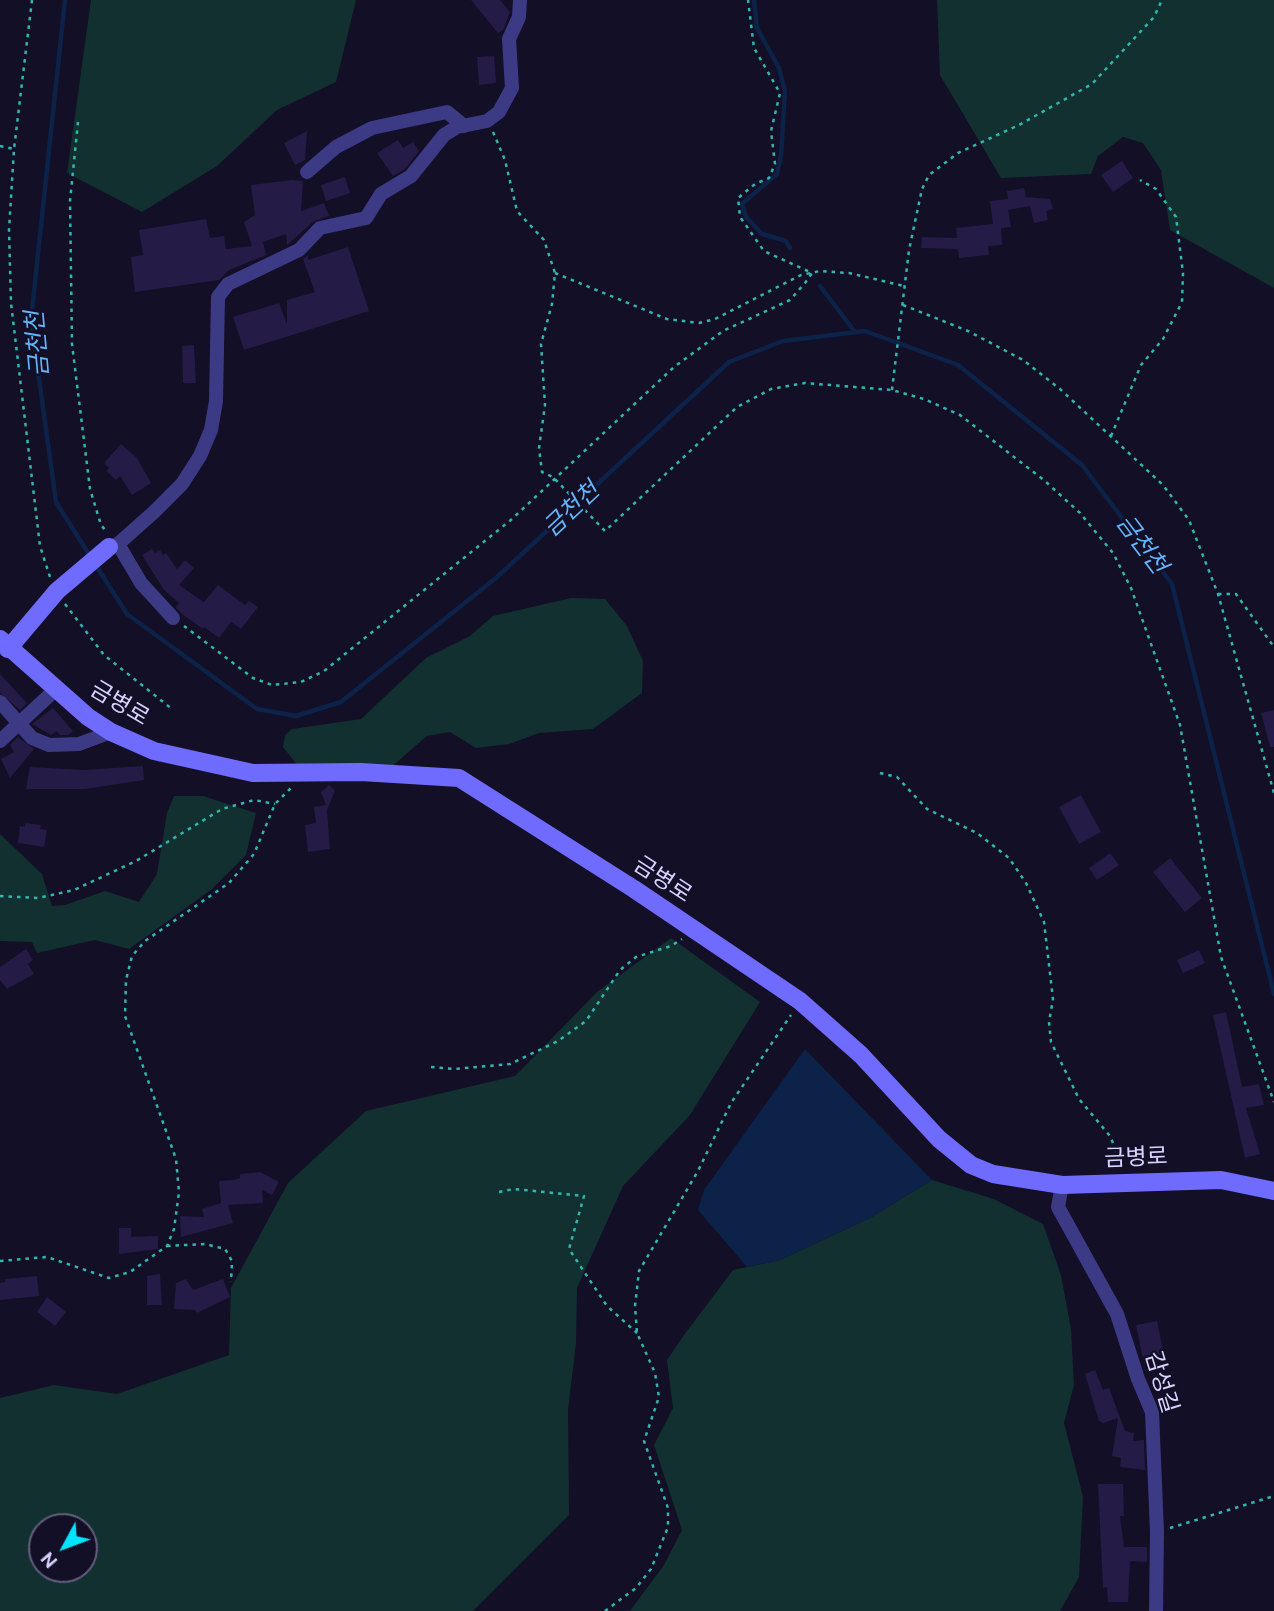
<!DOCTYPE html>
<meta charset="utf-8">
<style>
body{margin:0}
#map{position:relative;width:1274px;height:1611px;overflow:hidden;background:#130f26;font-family:Ubuntu,sans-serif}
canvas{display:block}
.north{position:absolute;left:28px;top:1513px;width:70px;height:70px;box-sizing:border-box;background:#130f26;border:2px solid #625e7d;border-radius:50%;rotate:229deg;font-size:19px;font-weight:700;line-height:28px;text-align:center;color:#d9d4ff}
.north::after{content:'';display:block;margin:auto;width:24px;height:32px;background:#00e5ff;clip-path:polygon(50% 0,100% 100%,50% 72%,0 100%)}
</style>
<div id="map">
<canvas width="1274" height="1611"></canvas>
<div class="north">N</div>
</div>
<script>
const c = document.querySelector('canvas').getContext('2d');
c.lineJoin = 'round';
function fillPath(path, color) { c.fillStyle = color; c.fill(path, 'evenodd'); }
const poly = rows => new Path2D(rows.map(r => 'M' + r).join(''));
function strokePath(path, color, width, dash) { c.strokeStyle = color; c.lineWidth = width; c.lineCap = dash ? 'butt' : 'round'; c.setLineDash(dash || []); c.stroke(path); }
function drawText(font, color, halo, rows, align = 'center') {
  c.font = font + ' Ubuntu,"Noto Sans KR",sans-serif'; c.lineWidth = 5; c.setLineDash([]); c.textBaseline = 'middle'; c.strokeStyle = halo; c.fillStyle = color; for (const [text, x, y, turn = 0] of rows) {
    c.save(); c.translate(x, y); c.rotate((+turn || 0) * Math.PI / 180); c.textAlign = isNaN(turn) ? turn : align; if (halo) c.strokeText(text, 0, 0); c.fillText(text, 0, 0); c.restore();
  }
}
fillPath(poly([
 [91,0,356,0,336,82,277,110,217,166,142,212,67,173],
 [937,0,1274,0,1274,288,1170,230,1161,170,1143,143,1123,137,1098,156,1091,174,1001,178,940,75],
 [571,598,605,599,627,626,643,661,642,693,593,729,539,733,509,744,476,748,450,732,427,736,390,768,299,767,283,747,285,735,292,729,361,719,426,658,470,636,493,616],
 [174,796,203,796,256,813,246,855,212,889,129,949,95,940,37,953,32,942,0,941,0,834,42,874,52,906,65,905,105,891,139,902,157,874,167,813],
 [671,938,760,1002,690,1115,623,1186,577,1288,576,1343,568,1410,569,1515,473,1611,0,1611,0,1398,54,1385,117,1394,229,1355,231,1288,288,1183,366,1111,515,1076,597,992],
 [42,1527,84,1527,84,1569,42,1569],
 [932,1180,994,1199,1043,1224,1061,1275,1071,1329,1074,1385,1064,1423,1083,1497,1079,1577,1060,1611,630,1611,664,1565,682,1530,654,1445,673,1408,667,1360,684,1335,733,1270,780,1260,870,1218]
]), '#12302f');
fillPath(poly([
 [805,1049,932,1180,870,1218,780,1260,747,1267,698,1210,704,1190]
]), '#0c2248');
strokePath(poly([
 [65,0,31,320,56,502,90,556],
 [754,0,757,28,779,68,785,91,781,155,777,174,742,204,746,217,762,234,786,241,790,248],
 [820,286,855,332],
 [95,564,127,614,257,709,296,716,341,702,496,578,729,362,783,341,865,331,958,365,1082,465,1172,584,1274,994]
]), '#0c2248', 4.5);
fillPath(poly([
 [471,0,500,0,510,12,503,30,498,33],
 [494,56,496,83,479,85,477,57],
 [307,131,305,160,295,165,284,143],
 [398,140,403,148,413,142,419,151,405,169,393,176,377,153],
 [1122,161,1133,178,1113,192,1101,175],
 [345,177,350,193,326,201,321,185],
 [292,180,303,181,301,211,324,203,329,216,314,221,287,245,286,234,263,242,266,255,229,270,219,280,135,292,131,257,143,255,139,230,206,219,210,238,224,236,226,249,252,246,244,222,255,215,251,185],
 [1024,188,1026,197,1050,199,1053,209,1046,211,1048,220,1034,223,1030,206,1008,210,1011,227,1001,228,1002,245,988,246,989,255,959,258,958,249,921,248,922,237,957,238,956,228,993,224,990,201,1008,199,1007,191],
 [348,247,369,311,244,350,233,317,279,303,287,324,287,300,315,292,303,259,308,255,308,260],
 [194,345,196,383,183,383,182,346],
 [121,444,137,458,151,483,132,495,120,476,116,480,106,471,109,468,104,463],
 [152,549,155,553,160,550,163,555,166,553,177,569,185,560,194,568,179,585,204,602,218,585,245,605,249,601,258,607,241,629,231,622,219,638,204,627,203,629,182,614,176,607,179,603,164,590,142,555],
 [0,674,27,703,20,710,0,693],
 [53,708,73,731,68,735,60,735,57,731,51,735,32,724],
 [1274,710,1274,747,1270,747,1261,713],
 [18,737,34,749,10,778,1,759,14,752,10,745],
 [143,766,144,780,85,789,26,789,30,767,84,770],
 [329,785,335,791,327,810,330,849,308,852,305,825,316,823,314,807,326,805,321,792],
 [1081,795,1101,832,1079,844,1059,807],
 [25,823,41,825,40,829,47,830,44,847,18,843,20,826,25,827],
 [1110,853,1119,865,1097,880,1089,868],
 [1170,858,1202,898,1185,912,1153,872],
 [26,949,33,960,28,964,34,974,7,989,0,980,0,967],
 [1199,950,1205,963,1183,973,1177,960],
 [1226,1012,1242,1087,1259,1084,1264,1105,1246,1108,1260,1154,1245,1158,1213,1015],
 [260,1172,279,1182,272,1195,262,1190,263,1203,228,1205,233,1223,181,1237,180,1216,204,1217,202,1209,221,1203,219,1181,234,1180,240,1178,240,1174],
 [119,1228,131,1228,131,1237,158,1236,158,1249,119,1254],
 [160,1274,162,1305,147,1305,147,1276],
 [37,1276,39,1296,0,1300,0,1283,5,1282,5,1279],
 [186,1279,193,1290,223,1279,230,1297,197,1313,195,1310,174,1309,176,1283],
 [47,1297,66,1312,55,1326,37,1312],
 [1157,1321,1165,1360,1144,1364,1136,1325],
 [1095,1370,1103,1390,1109,1388,1125,1431,1134,1433,1133,1441,1144,1440,1145,1470,1120,1467,1121,1458,1112,1456,1118,1418,1103,1423,1099,1421,1085,1374],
 [1098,1484,1123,1484,1124,1516,1120,1516,1124,1547,1147,1547,1147,1562,1130,1561,1128,1602,1108,1602,1107,1587,1103,1588]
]), '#241b47');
strokePath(poly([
 [32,0,14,149,9,230,11,303,40,546,50,577],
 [78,122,70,201,72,344,90,489,101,525,106,531],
 [493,132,505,160,517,211,544,240,555,273,552,304,541,344,545,405,539,448,542,472,553,477,605,531,737,407,771,389,805,383,892,390,924,399,960,415,1045,481,1080,513,1113,553,1131,588,1180,725,1221,957,1274,1102],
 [0,146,14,149],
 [555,273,667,319,699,323,715,319,801,275,820,271,849,273,904,286],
 [903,305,968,331,1023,360,1060,389,1163,485,1189,520,1218,594,1274,793],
 [892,390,909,250,922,189,929,175,958,153,1019,125,1092,84,1154,17,1162,0],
 [1111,436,1141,365,1163,339,1182,302,1183,273,1176,217,1156,189,1140,180],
 [1218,594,1236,594,1274,647],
 [65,604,104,655,172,709],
 [184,626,253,678,272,685,301,682,324,671,512,519,674,367,723,331,790,300,805,283,812,273,764,251,740,217,738,198,755,184,769,178,775,164,771,131,780,93,754,48,748,0],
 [880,773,897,777,927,809,977,833,1009,858,1026,883,1044,922,1053,999,1049,1022,1051,1042,1079,1099,1110,1136,1118,1155,1118,1169],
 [0,896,38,898,74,890,136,861,222,809,254,800,275,804],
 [431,1067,455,1069,510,1064,558,1041,586,1021,620,970,636,957,671,946,682,939],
 [499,1192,514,1189,584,1196,569,1249,607,1306,637,1333],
 [167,1246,205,1244,225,1249,232,1261,231,1282],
 [0,1261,47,1257,109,1278,130,1272,167,1246,174,1229,179,1192,176,1159,125,1016,126,980,132,956,145,941,229,883,254,854,275,804,291,788],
 [1170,1528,1274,1496],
 [605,1611,636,1588,651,1569,668,1527,668,1508,644,1441,659,1397,655,1373,637,1333,635,1306,639,1271,698,1171,731,1103,791,1015]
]), '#2fb8b0', 2.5, [3.5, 5]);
strokePath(poly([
 [307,172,336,147,372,128,447,112,464,126],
 [118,544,141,583,173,618],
 [109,547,118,544,154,512,182,484,200,456,211,430,216,401,218,297,228,284,299,250,320,228,366,218,381,194,411,176,444,135,457,127,487,121,499,112,512,88,509,39,519,17,520,0],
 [0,702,32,738,49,745,79,744,111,732],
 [0,741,55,690],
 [1062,1185,1058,1207,1117,1314,1138,1379,1152,1412,1157,1532,1156,1611]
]), '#3d3a85', 14);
strokePath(poly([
 [0,639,88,717,111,732,154,751,253,773,361,772,459,778,634,889,800,1001,861,1055,939,1139,971,1165,993,1174,1062,1185,1221,1180,1274,1191],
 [8,649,57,591,109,547]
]), '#6f6bff', 18);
drawText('23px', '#d9d4ff', '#130f26', [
 ["금병로",120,703,31],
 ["금병로",663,879,33],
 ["금병로",1136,1157,-2],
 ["감성길",1162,1382,73]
]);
drawText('italic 24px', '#62b6ff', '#130f26', [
 ["금천천",37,344,-95],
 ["금천천",571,509,-43],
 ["금천천",1142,544,53]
]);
</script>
